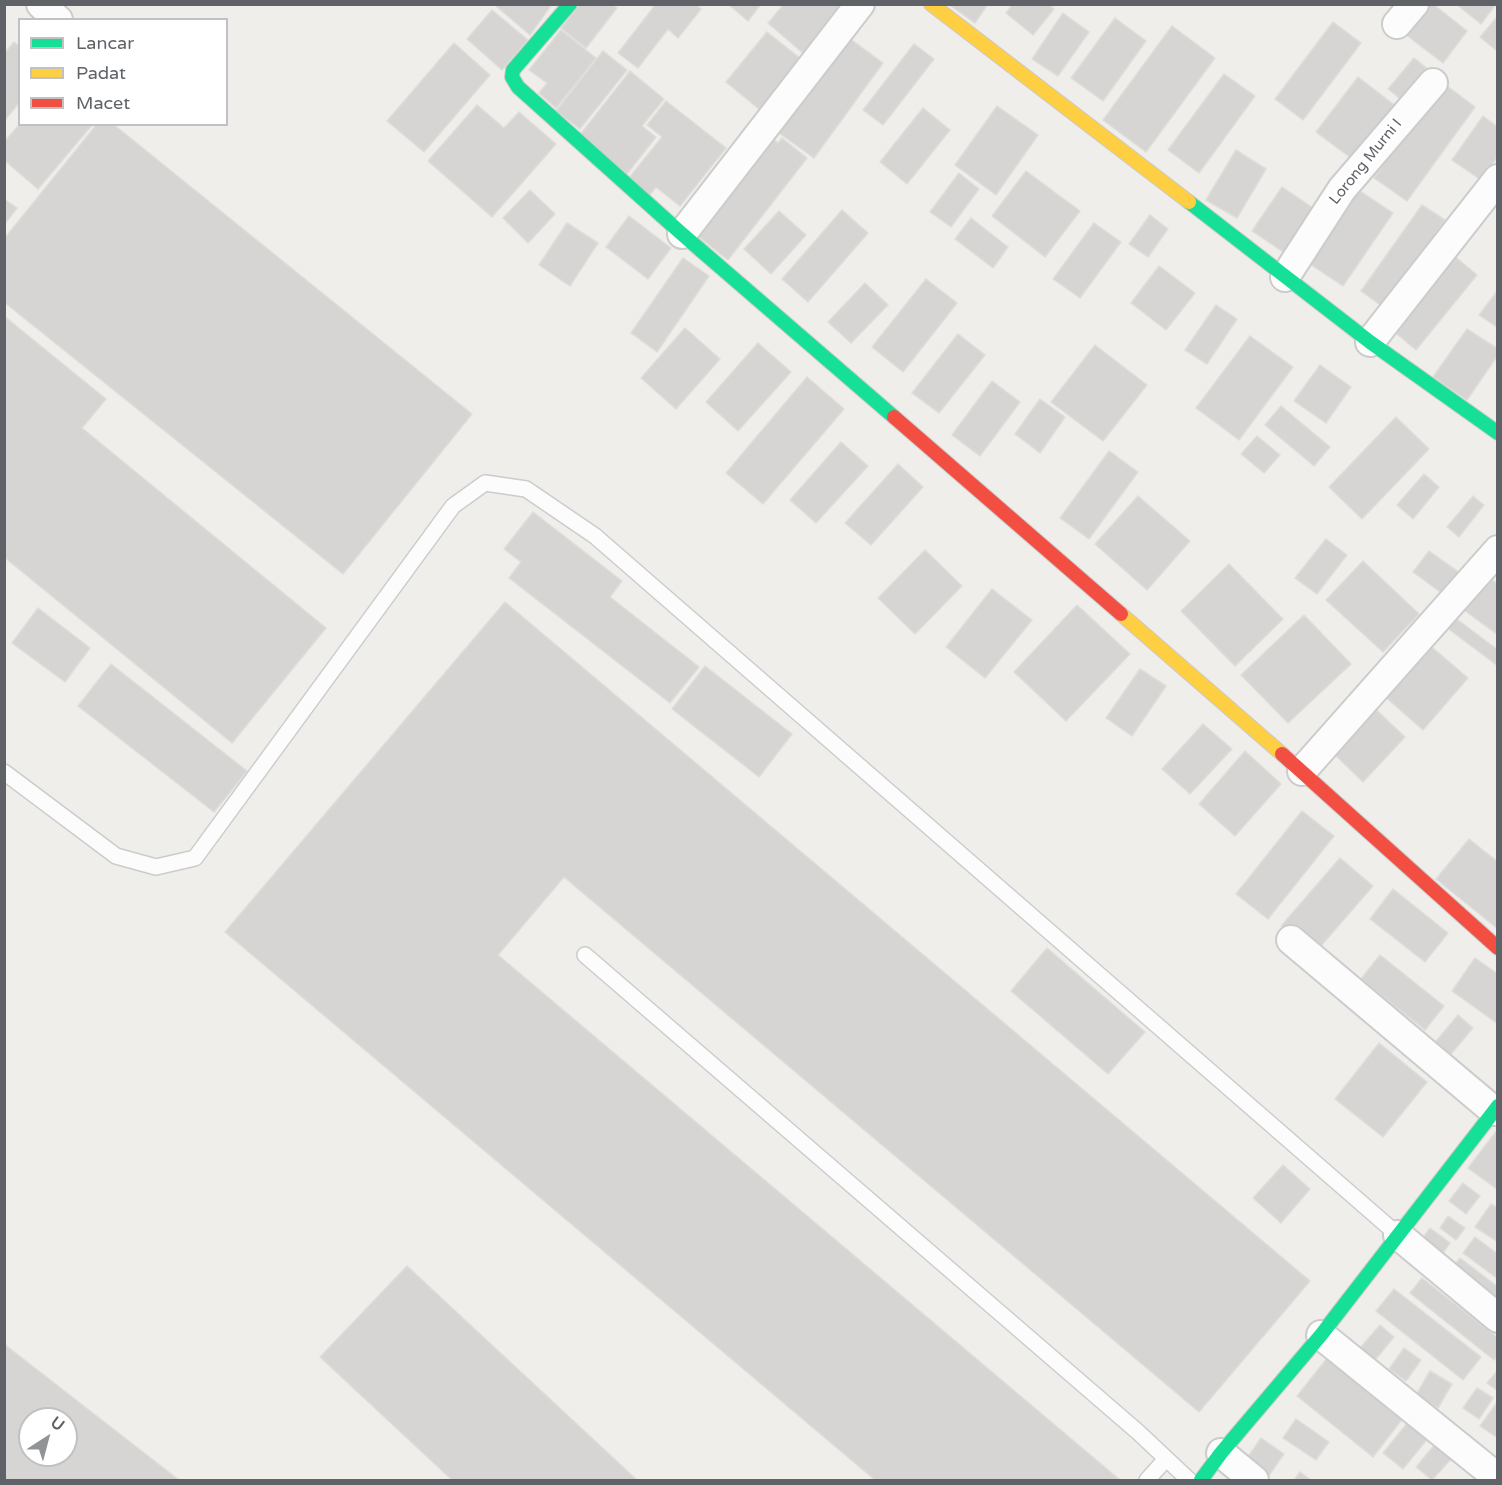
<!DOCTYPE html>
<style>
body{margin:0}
#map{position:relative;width:1502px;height:1485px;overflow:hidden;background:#efeeea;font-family:"Varela Round",sans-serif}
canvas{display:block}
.frame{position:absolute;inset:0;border:6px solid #5f6368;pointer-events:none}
.legend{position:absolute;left:18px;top:18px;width:210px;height:108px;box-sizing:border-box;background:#fff;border:2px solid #bfc1c3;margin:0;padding:8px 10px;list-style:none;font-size:18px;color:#5f6368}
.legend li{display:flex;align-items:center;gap:12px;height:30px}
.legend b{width:30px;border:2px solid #bfc1c3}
.north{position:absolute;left:18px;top:1407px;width:60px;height:60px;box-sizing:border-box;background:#fff;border:2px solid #bfc1c3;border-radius:50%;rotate:36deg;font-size:16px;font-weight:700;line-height:24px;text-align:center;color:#5f6368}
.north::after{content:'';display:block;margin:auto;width:21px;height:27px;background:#919496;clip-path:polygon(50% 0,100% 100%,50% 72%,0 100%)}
</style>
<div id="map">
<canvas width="1502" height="1485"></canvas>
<div class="frame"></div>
<ul class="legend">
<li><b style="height:8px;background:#16e098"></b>Lancar</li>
<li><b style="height:8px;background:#ffcf43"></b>Padat</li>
<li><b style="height:8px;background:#f24e42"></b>Macet</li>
</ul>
<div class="north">U</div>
</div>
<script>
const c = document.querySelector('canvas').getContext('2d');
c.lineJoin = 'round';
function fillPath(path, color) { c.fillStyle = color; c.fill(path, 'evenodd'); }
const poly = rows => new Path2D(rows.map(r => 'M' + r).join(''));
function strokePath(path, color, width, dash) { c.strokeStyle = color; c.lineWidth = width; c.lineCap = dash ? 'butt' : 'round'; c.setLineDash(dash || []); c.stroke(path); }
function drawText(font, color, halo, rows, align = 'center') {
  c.font = font + ' "Varela Round",sans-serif'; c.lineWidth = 6; c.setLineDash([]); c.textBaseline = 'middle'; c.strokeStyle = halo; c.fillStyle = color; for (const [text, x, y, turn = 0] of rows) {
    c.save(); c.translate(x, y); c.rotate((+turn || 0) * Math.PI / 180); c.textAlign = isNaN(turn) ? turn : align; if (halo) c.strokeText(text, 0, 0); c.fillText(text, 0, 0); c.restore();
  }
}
const building = poly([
 [497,4,552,4,530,35,496,6,497,4],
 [580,4,612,4,617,8,586,48,561,28,580,4],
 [656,4,696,4,701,9,678,38,668,29,638,68,618,53,656,4],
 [728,4,761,4,748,21,728,4],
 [784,4,858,5,811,60,768,23,784,4],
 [948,4,988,4,975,23,948,4],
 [1013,4,1048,4,1054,9,1033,35,1006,13,1013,4],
 [1416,4,1433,4,1467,31,1443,63,1397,28,1416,4],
 [1456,4,1496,4,1481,24,1456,4],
 [492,10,528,40,502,70,467,39,492,10],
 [1063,13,1089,32,1058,76,1032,59,1063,13],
 [1498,16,1498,52,1480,37,1498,16],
 [1115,18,1146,41,1103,101,1071,78,1115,18],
 [1333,22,1361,43,1303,120,1275,99,1333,22],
 [1172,26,1215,58,1146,152,1103,120,1172,26],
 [561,30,596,58,556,108,539,93,547,83,529,70,561,30],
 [767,32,806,63,765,114,726,82,767,32],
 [849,38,883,63,814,158,779,133,849,38],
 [14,42,20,47,20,102,4,121,4,54,14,42],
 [454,43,490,75,424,152,387,121,454,43],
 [914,44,934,59,883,125,863,110,914,44],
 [603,51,627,70,580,129,556,111,603,51],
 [1414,58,1434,74,1408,105,1388,89,1414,58],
 [630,71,664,99,642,126,656,137,627,174,579,136,630,71],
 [1224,74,1255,96,1199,173,1168,150,1224,74],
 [1358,77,1397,107,1355,161,1316,132,1358,77],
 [1442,82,1475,107,1407,201,1374,178,1442,82],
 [666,101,726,148,680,206,656,187,649,196,628,179,662,137,647,125,666,101],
 [477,105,504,128,519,112,556,144,492,217,428,161,477,105],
 [997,106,1038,135,996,195,955,165,997,106],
 [923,108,950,130,907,184,880,162,923,108],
 [1483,116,1498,127,1498,156,1481,180,1452,160,1483,116],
 [20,124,93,124,38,189,4,160,4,142,20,124],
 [97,124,113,124,472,414,343,574,4,302,4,239,97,124],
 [769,136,778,143,782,138,807,158,728,260,694,233,769,136],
 [1236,150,1266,169,1237,218,1206,200,1236,150],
 [1026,171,1080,211,1045,257,992,216,1026,171],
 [959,173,979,189,951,227,930,212,959,173],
 [1282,187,1319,212,1289,256,1252,231,1282,187],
 [1354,187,1393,213,1343,286,1304,260,1354,187],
 [530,190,555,214,528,243,503,218,530,190],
 [4,199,17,208,4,225,4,199],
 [1422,205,1445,220,1383,307,1361,291,1422,205],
 [842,210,868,233,808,302,782,279,842,210],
 [779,211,806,235,771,274,744,249,779,211],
 [1150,215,1168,229,1148,257,1129,244,1150,215],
 [629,216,671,248,648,279,606,247,629,216],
 [971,218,1008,247,993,268,955,239,971,218],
 [567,223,598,243,570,286,539,265,567,223],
 [1094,223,1121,242,1080,298,1053,279,1094,223],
 [1452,254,1477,275,1416,350,1391,329,1452,254],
 [683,258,709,276,657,352,631,333,683,258],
 [1159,266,1195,293,1166,330,1131,303,1159,266],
 [926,279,957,303,903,372,872,347,926,279],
 [865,283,888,305,851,343,828,322,865,283],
 [1498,290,1498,328,1479,315,1498,290],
 [1216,305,1237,319,1207,364,1185,350,1216,305],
 [4,316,106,399,82,428,326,628,232,743,4,557,4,316],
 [685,328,720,359,676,409,641,378,685,328],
 [1467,329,1498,349,1498,355,1467,400,1433,377,1467,329],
 [958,334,985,355,939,413,912,393,958,334],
 [1250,336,1293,367,1239,440,1196,408,1250,336],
 [758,343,791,372,738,431,706,402,758,343],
 [1095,345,1147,385,1103,441,1051,402,1095,345],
 [1320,365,1351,387,1326,423,1294,401,1320,365],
 [807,377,844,409,763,504,726,473,807,377],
 [992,381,1020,402,980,456,952,435,992,381],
 [1040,399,1065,417,1040,453,1015,434,1040,399],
 [1281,406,1330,447,1314,466,1265,425,1281,406],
 [1396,417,1429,449,1362,519,1329,487,1396,417],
 [1257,436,1280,455,1264,473,1241,454,1257,436],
 [841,442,868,466,816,523,790,500,841,442],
 [1109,451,1138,472,1089,539,1060,518,1109,451],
 [898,464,923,487,871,545,845,523,898,464],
 [1424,474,1439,487,1413,519,1397,505,1424,474],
 [1138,496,1190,541,1147,590,1095,544,1138,496],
 [1473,496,1484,505,1459,537,1447,527,1473,496],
 [533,512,622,581,610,597,699,667,670,703,509,578,521,562,504,549,533,512],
 [1326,539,1347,555,1317,594,1295,578,1326,539],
 [925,550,962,586,915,634,878,598,925,550],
 [1429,551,1463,575,1447,597,1413,572,1429,551],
 [1363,561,1419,614,1383,652,1326,600,1363,561],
 [1229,564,1283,619,1235,666,1181,611,1229,564],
 [1488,577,1498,584,1498,635,1464,610,1488,577],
 [992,589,1032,620,985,678,946,647,992,589],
 [505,602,1310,1281,1199,1412,564,877,498,955,1120,1480,875,1480,225,932,505,602],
 [1077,605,1130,654,1066,721,1014,672,1077,605],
 [38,608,90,648,65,682,12,643,38,608],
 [1450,614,1498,650,1498,666,1442,624,1450,614],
 [1304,615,1351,664,1288,723,1241,675,1304,615],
 [1427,643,1468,678,1423,730,1382,694,1427,643],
 [111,664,247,771,214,812,78,706,111,664],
 [705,666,792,734,759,777,672,709,705,666],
 [1140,669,1166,686,1132,736,1106,718,1140,669],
 [1368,702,1405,737,1363,782,1326,746,1368,702],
 [1203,724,1232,749,1190,794,1162,769,1203,724],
 [1245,751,1281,784,1235,836,1199,804,1245,751],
 [1302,811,1334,836,1268,919,1236,894,1302,811],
 [1469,839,1498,862,1498,929,1436,879,1469,839],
 [1340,858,1373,886,1314,954,1281,926,1340,858],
 [1393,889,1448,933,1425,962,1370,919,1393,889],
 [1047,948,1145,1032,1108,1074,1011,991,1047,948],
 [1380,955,1444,1006,1425,1030,1361,979,1380,955],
 [1475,958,1498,974,1498,1024,1452,991,1475,958],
 [1458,1015,1473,1028,1447,1059,1432,1046,1458,1015],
 [1379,1043,1427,1082,1383,1137,1335,1099,1379,1043],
 [1498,1129,1498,1190,1468,1168,1498,1129],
 [1283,1165,1310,1189,1281,1223,1253,1198,1283,1165],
 [1463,1183,1480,1196,1466,1214,1449,1201,1463,1183],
 [1491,1204,1498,1208,1498,1242,1475,1227,1491,1204],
 [1448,1216,1465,1228,1456,1240,1440,1228,1448,1216],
 [1430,1228,1450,1243,1440,1257,1420,1242,1430,1228],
 [1475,1237,1498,1254,1498,1279,1463,1253,1475,1237],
 [1460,1258,1498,1287,1498,1308,1449,1272,1460,1258],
 [407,1266,637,1480,452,1480,320,1357,407,1266],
 [1422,1278,1498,1338,1498,1356,1494,1360,1410,1293,1422,1278],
 [1394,1289,1481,1357,1463,1380,1376,1311,1394,1289],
 [1380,1325,1394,1337,1375,1360,1360,1348,1380,1325],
 [4,1344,179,1480,4,1480,4,1344],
 [30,1419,66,1419,66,1455,30,1455,30,1419],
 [1404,1348,1421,1360,1406,1381,1389,1369,1404,1348],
 [1328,1357,1404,1417,1373,1457,1297,1396,1328,1357],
 [1498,1370,1498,1391,1487,1383,1498,1370],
 [1430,1371,1452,1384,1438,1408,1416,1395,1430,1371],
 [1477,1388,1493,1398,1479,1419,1463,1408,1477,1388],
 [1496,1404,1498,1405,1498,1438,1480,1426,1496,1404],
 [1296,1419,1329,1442,1316,1460,1283,1438,1296,1419],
 [1409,1421,1429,1437,1403,1469,1383,1453,1409,1421],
 [1261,1438,1284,1454,1268,1477,1245,1461,1261,1438],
 [1436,1443,1453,1457,1432,1480,1416,1467,1436,1443],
 [1300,1472,1311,1480,1294,1480,1300,1472]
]);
fillPath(building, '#d6d5d3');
strokePath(building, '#deddd9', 1.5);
const lane = poly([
 [4,772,116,856,156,867,195,858,453,506,485,483,526,489,595,536,1398,1235],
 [585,955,1138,1432,1189,1480],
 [1147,1480,1166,1459]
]);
const street = poly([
 [41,4,58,20],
 [1397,24,1414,4],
 [682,234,860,4],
 [1285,277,1342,189,1433,83],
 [1370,342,1498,179],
 [1302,771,1498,550],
 [1291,940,1494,1111],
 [1398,1235,1498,1318],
 [1321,1335,1498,1478],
 [1221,1453,1254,1480]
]);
const fast = poly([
 [570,4,513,70,512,77,518,87,682,234,894,417],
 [1189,202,1370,342,1498,433],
 [1201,1480,1221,1453,1321,1335,1498,1106]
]);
const slow = poly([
 [931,4,1189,202],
 [1121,614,1282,754]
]);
const jam = poly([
 [894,417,1121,614],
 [1282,754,1498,948]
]);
strokePath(lane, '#cbcccc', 18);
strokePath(street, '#cbcccc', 32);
strokePath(fast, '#cacacb', 16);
strokePath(slow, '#cacacb', 16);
strokePath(jam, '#cacacb', 16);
strokePath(lane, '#fdfcfc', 15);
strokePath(street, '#fdfcfc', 28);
strokePath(fast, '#16e098', 14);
strokePath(slow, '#ffcf43', 14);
strokePath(jam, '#f24e42', 14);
drawText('15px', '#5f6368', '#fff', [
 ["Lorong Murni I",1366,162,-51]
]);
</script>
